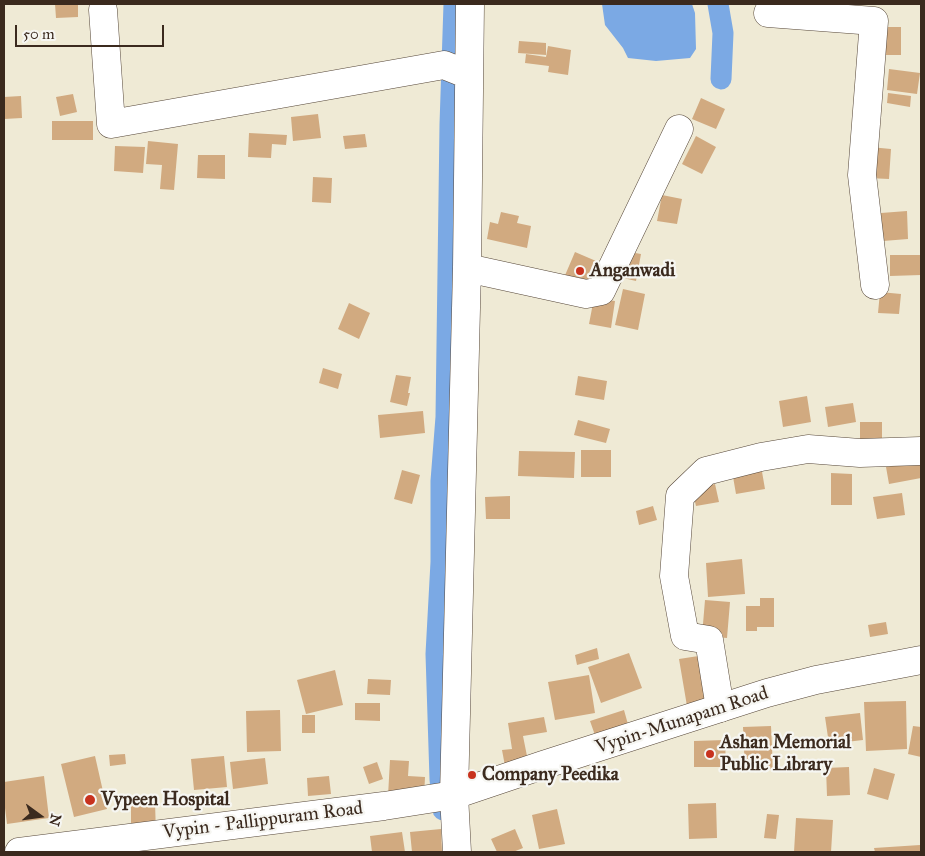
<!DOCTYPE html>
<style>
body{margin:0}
#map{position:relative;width:925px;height:856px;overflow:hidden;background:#efead5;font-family:"IM FELL Great Primer",serif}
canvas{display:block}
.frame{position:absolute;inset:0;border:5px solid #3b2a1e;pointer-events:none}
.north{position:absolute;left:15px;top:791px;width:50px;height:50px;-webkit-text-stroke:4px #f6f6f2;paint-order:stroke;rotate:104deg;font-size:14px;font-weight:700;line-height:20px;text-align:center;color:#3b2a1e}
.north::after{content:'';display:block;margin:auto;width:18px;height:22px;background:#3b2a1e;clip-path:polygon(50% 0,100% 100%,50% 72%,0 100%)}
.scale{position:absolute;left:15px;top:25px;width:149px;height:22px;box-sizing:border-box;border:2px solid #3b2a1e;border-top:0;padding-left:6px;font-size:15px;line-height:18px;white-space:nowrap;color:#3b2a1e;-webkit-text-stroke:4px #f6f6f2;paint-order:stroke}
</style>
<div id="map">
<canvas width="925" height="856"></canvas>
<div class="frame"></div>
<div class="north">N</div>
<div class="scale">50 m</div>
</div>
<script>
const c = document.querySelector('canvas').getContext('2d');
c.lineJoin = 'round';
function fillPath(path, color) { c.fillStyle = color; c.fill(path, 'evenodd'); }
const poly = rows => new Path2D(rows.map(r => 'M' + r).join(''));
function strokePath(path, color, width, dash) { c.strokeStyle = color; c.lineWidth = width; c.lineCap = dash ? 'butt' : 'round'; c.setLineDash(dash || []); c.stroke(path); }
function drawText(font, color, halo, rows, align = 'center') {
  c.font = font + ' "IM FELL Great Primer",serif'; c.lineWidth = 4.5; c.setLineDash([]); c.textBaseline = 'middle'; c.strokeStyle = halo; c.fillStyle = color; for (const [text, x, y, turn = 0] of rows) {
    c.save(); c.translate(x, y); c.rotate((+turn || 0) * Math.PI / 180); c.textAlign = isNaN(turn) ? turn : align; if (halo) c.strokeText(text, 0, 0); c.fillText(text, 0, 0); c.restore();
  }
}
fillPath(poly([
 [602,4,692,4,695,13,696,49,690,58,656,61,628,58,623,48,605,25]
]), '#7ba9e4');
strokePath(poly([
 [718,4,723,33,721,79],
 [443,810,440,779,436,654,441,562,441,481,446,417,450,125,454,4]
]), '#7ba9e4', 21);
fillPath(poly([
 [55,4,78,4,78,17,56,18],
 [884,27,901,27,901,55,884,55],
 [519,41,546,43,546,55,518,53],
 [548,46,571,50,568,75,548,72,549,66,525,63,526,54,546,57],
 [889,69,920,73,917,94,887,90],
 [888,93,911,96,910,107,887,103],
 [73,94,77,112,60,116,56,97],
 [21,96,22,118,4,119,4,97],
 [701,98,725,109,716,129,692,119],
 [318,114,321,138,293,141,291,117],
 [52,121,93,121,93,140,52,140],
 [249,133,287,135,286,145,272,144,271,158,248,157],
 [365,134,367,147,345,149,343,136],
 [696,136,716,147,702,174,682,164],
 [148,141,178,144,174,190,160,189,162,165,146,164],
 [115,146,145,147,143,173,114,171],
 [870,147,891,149,889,179,868,178],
 [198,155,225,155,225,179,197,178],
 [313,177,332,178,331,203,312,202],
 [662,195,682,199,677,224,657,221],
 [907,211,908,239,883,241,881,213],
 [501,212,519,216,517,223,531,226,527,248,487,239,490,222,498,224],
 [624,251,641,254,636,281,619,277],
 [575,252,596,261,585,289,563,280],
 [890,255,921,255,921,275,890,276],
 [623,289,645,294,638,330,615,325],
 [880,292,901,294,899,314,878,313],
 [594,298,615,301,611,328,589,324],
 [349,303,370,313,359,339,338,329],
 [323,368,342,374,338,389,319,383],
 [396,375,411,377,408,393,410,393,407,406,390,402],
 [578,376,607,381,604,400,575,395],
 [807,396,811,422,783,427,779,401],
 [853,403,856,422,828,427,825,407],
 [423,411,425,433,380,438,378,415],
 [578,420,610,429,606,443,574,435],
 [860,422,882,422,882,452,860,452],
 [581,450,611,450,611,477,581,477],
 [519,451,575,452,574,478,518,476],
 [921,461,921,478,889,484,886,467],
 [761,466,765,489,736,494,732,471],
 [402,470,420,475,412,504,394,499],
 [831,473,852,474,852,505,831,505],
 [715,484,719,502,696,506,692,489],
 [902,493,905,515,877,519,873,497],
 [510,496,510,519,486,519,485,497],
 [653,506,657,520,639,525,636,511],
 [742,559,745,594,708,597,706,563],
 [760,598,774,598,774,627,757,627,757,631,746,631,746,606,760,606],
 [705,600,730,602,727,638,702,636],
 [886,622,888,634,870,637,868,625],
 [597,648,599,659,577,665,575,655],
 [629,653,642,688,601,703,588,667],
 [705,655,714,707,688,712,679,659],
 [335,670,343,705,306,714,297,680],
 [589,675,595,713,555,720,548,682],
 [368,679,391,680,390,695,367,694],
 [906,701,907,749,866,751,864,702],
 [355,703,380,703,380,721,355,720],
 [280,710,281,751,247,752,246,711],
 [624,710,629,728,596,738,590,721],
 [860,713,863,740,829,744,825,717],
 [302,715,315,715,315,733,302,733],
 [544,717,547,732,523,736,528,761,505,766,502,750,512,749,508,723],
 [771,726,773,769,745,770,743,727],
 [913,726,921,727,921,757,908,754],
 [725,740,726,767,694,767,694,741],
 [125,754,126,764,110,766,109,755],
 [95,756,107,809,74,817,61,764],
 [224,756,227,787,194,790,191,759],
 [265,758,268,784,233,789,230,762],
 [390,760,409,761,408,776,425,777,424,798,388,796],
 [377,762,383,779,369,784,363,767],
 [849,767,850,795,827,796,826,768],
 [874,768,895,774,888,800,867,794],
 [44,776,49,818,7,824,4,800,4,782],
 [329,776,331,794,308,796,307,778],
 [131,802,155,802,156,834,131,834],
 [716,803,717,838,689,839,688,804],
 [557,809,565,844,539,849,532,815],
 [767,814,779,815,776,839,764,838],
 [796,818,833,820,831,852,794,852],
 [441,829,442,852,412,852,410,832],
 [515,829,523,848,513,852,497,852,491,839],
 [402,832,405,852,372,852,370,836],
 [920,845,920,852,875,852,874,848]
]), '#d1aa80');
const minor = poly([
 [103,10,111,124,444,65,469,75],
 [768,13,874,21,862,175,875,285],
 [467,268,586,294,601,291,679,129],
 [720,708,709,640,685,636,674,576,680,496,706,471,761,457,808,449,860,453,921,451],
 [457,852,454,795,467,268,470,4]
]);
const major = poly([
 [19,852,384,806,454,795,543,765,767,693,816,680,921,660]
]);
strokePath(minor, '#564739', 29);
strokePath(major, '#564739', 29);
strokePath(minor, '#fff', 28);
strokePath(major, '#fff', 28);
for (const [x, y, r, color] of [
 [580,271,5,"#c8321e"],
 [710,754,5,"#c8321e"],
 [472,775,5,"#c8321e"],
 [90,800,6,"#c8321e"]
]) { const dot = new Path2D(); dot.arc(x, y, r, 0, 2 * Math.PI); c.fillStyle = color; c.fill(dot); strokePath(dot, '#f6f6f2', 2); }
drawText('bold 19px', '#3b2a1e', '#f6f6f2', [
 ["Anganwadi",590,271],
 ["Ashan Memorial",720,743],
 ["Public Library",720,765],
 ["Company Peedika",482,775],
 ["Vypeen Hospital",101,800]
], 'left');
drawText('19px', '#3b2a1e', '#f6f6f2', [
 ["Vypin-Munapam Road",682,721,-18],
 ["Vypin - Pallippuram Road",263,821,-7]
]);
</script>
